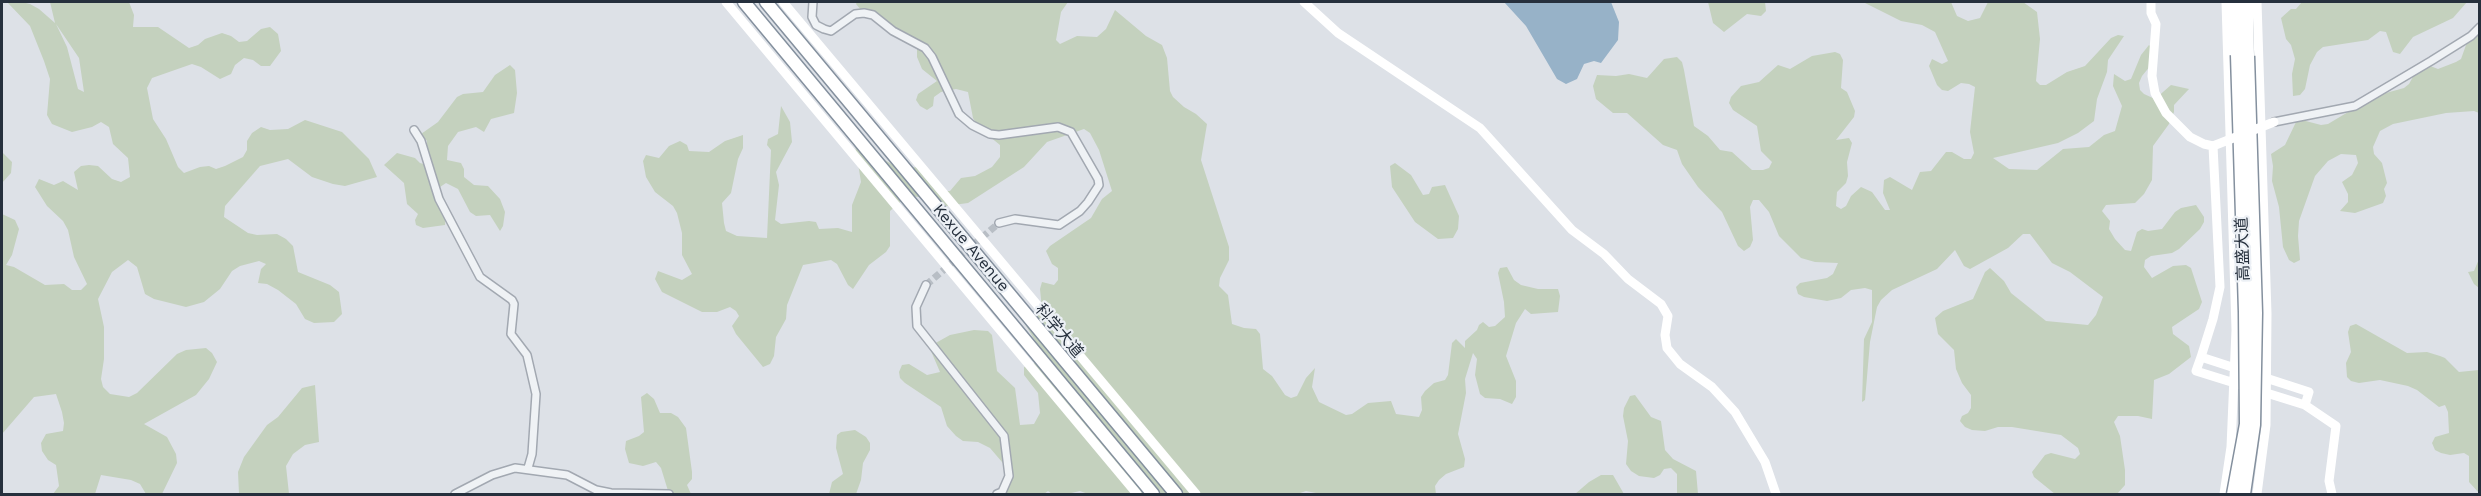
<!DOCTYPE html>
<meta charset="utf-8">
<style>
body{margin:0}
#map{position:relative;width:2481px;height:496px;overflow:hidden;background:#dde1e7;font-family:"Work Sans",sans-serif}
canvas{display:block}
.frame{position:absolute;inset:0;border:3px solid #26303d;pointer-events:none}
</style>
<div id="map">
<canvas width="2481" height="496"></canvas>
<div class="frame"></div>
</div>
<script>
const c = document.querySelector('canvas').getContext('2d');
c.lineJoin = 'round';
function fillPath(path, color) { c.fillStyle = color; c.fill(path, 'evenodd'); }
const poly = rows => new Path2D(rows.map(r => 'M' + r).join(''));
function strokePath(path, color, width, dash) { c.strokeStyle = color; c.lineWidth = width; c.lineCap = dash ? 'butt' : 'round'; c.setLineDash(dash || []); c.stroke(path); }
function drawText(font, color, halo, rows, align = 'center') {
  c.font = font + ' "Work Sans","Noto Sans SC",sans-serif'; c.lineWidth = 4.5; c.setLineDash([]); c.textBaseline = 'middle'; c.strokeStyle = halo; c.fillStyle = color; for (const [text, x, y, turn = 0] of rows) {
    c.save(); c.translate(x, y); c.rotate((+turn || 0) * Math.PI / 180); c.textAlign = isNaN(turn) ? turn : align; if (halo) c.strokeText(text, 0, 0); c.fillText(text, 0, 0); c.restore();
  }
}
fillPath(poly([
 [7,2,22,2,30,4,39,9,55,23,50,2,129,2,134,15,133,27,158,27,189,48,198,45,205,39,222,33,231,36,239,42,247,41,261,29,270,27,278,34,281,51,270,66,261,66,253,60,244,58,235,65,231,74,220,79,201,67,192,64,152,78,147,88,153,119,166,139,178,167,184,173,200,167,209,166,216,169,225,166,243,157,247,150,247,141,252,133,261,127,270,130,288,129,305,120,342,132,369,159,377,177,345,186,333,184,312,177,288,159,260,166,225,206,224,217,248,233,257,235,277,234,286,239,293,246,298,272,330,285,339,292,342,314,334,322,314,323,305,319,296,304,278,290,267,284,258,283,261,269,266,264,259,261,240,266,232,271,220,289,204,302,186,307,154,299,145,294,137,267,128,260,112,272,98,299,104,327,104,359,101,379,103,387,110,394,129,397,137,393,177,354,186,350,206,348,212,353,217,362,209,379,196,395,144,424,167,437,176,454,177,463,162,494,146,494,140,484,131,480,101,475,95,494,53,494,59,486,56,465,48,460,42,451,41,443,46,434,63,431,64,423,62,412,56,394,34,397,2,434,2,214,15,220,19,229,12,255,6,265,14,267,45,285,64,284,72,290,81,290,87,284,74,257,68,230,63,221,47,206,35,187,39,179,54,185,63,181,78,190,74,172,81,166,89,165,98,166,112,179,121,182,130,177,128,158,113,144,109,127,101,122,92,127,72,132,52,124,47,115,50,79,44,61,30,26],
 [56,24,79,58,84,92,78,89,67,47],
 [857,2,1068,2,1061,12,1056,40,1060,44,1077,36,1097,37,1106,29,1115,10,1146,36,1162,45,1167,58,1170,91,1173,97,1184,107,1196,114,1207,124,1201,160,1229,247,1229,260,1220,278,1219,286,1228,295,1232,324,1244,328,1256,329,1260,334,1263,369,1272,376,1285,395,1291,398,1297,396,1306,378,1315,368,1312,387,1319,402,1346,415,1352,414,1368,403,1391,401,1396,414,1419,417,1422,410,1421,397,1425,391,1434,383,1445,380,1448,375,1452,343,1456,339,1465,348,1465,341,1477,330,1479,325,1483,322,1489,327,1495,326,1505,317,1504,302,1498,273,1500,268,1507,267,1514,280,1521,285,1538,289,1558,289,1560,296,1558,312,1531,314,1525,309,1516,323,1506,356,1516,381,1516,397,1512,404,1500,399,1485,398,1480,394,1475,375,1477,359,1473,353,1465,379,1466,393,1458,434,1465,459,1464,467,1446,474,1439,480,1435,486,1436,494,1321,494,1306,491,1297,494,1088,494,1080,491,1067,494,1052,494,1048,491,1044,494,1004,494,1014,476,990,448,978,442,963,441,956,436,947,426,941,407,905,383,900,378,899,372,902,365,909,364,927,375,940,372,931,351,932,345,950,335,974,330,988,331,992,335,997,371,1015,388,1020,425,1034,424,1040,413,1038,393,1024,375,1024,367,1035,363,1038,357,1037,344,1025,324,1024,317,1042,309,1040,289,1042,282,1054,285,1058,280,1058,268,1052,264,1046,251,1050,246,1091,218,1102,199,1112,191,1099,150,1090,133,1084,129,1047,142,1024,167,968,203,946,206,934,198,907,196,890,211,890,246,886,252,869,265,853,289,848,285,837,264,831,260,803,265,787,305,786,319,776,337,774,356,770,364,763,367,736,334,732,326,739,316,736,311,730,307,717,312,702,312,662,292,655,279,658,271,682,280,692,274,682,255,682,233,677,213,673,206,655,192,646,177,643,161,646,155,659,158,669,146,680,141,687,145,689,151,709,152,725,141,743,135,743,148,738,159,731,193,722,203,724,223,726,231,737,236,767,238,771,150,767,145,768,139,778,134,781,106,790,122,792,142,776,172,779,185,775,220,781,224,809,221,816,222,819,229,838,228,852,232,852,205,861,182,855,145,894,165,901,168,920,167,944,191,950,191,961,178,975,176,992,167,1000,157,1000,145,979,128,973,118,968,92,956,89,941,92,934,97,933,106,927,110,920,106,916,100,918,94,937,81,922,69,917,57,917,45,904,42,876,20,867,17,856,4],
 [1708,2,1765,2,1766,11,1761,16,1747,14,1724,32,1713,23],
 [1863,2,1951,2,1957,16,1968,21,1980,18,1988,2,2023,2,2037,12,2040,39,2036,81,2040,85,2046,85,2067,72,2085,66,2111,38,2118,35,2124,36,2108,60,2107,72,2097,99,2094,121,2078,133,2058,143,1993,158,2009,169,2037,170,2063,149,2089,147,2104,135,2115,131,2122,106,2113,86,2114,74,2125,81,2131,79,2141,55,2149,45,2155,50,2151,65,2142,76,2139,83,2140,90,2144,94,2155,99,2171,85,2189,89,2174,105,2174,112,2169,124,2153,146,2152,180,2144,194,2135,203,2106,205,2102,211,2110,221,2109,229,2115,239,2125,250,2131,251,2137,232,2142,229,2148,231,2162,229,2175,212,2181,208,2196,205,2204,217,2204,222,2200,229,2179,249,2172,253,2151,256,2145,260,2144,267,2152,278,2173,266,2186,265,2191,268,2202,302,2199,309,2172,327,2173,334,2189,346,2191,357,2169,374,2154,380,2152,419,2138,416,2118,416,2114,422,2120,436,2125,470,2125,485,2117,494,2055,494,2034,477,2032,472,2045,455,2051,453,2075,459,2080,454,2078,448,2061,435,2012,427,1998,427,1985,431,1972,430,1965,427,1960,421,1962,416,1968,413,1971,408,1971,395,1962,383,1956,369,1954,350,1938,334,1935,318,1943,311,1973,299,1985,272,1990,268,2004,281,2011,293,2046,321,2088,325,2096,315,2103,297,2070,272,2052,263,2030,234,2023,234,2008,248,1970,269,1964,266,1955,250,1937,269,1892,290,1881,300,1877,307,1870,342,1865,400,1862,402,1864,339,1872,322,1872,290,1865,288,1851,290,1841,298,1827,301,1804,297,1798,294,1796,287,1800,283,1827,278,1833,274,1838,263,1815,262,1801,258,1779,236,1769,212,1759,200,1753,200,1750,207,1753,240,1750,247,1744,251,1738,246,1722,212,1698,187,1682,164,1677,150,1663,145,1627,113,1613,113,1596,99,1593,86,1597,75,1616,76,1629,74,1647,78,1664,59,1677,57,1682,62,1684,70,1694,126,1708,136,1720,150,1732,152,1752,170,1763,170,1769,168,1772,162,1761,151,1757,126,1733,110,1729,103,1731,97,1741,86,1759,82,1778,65,1790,69,1812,56,1835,52,1840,54,1843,60,1841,88,1847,92,1855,111,1854,117,1836,140,1849,138,1852,143,1847,162,1848,176,1846,183,1837,192,1836,206,1841,209,1846,206,1851,196,1861,187,1872,192,1885,210,1890,210,1883,193,1884,180,1890,177,1912,190,1920,172,1931,171,1946,152,1952,152,1964,159,1971,159,1974,153,1970,132,1975,87,1969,84,1961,83,1948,91,1942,90,1937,85,1929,66,1932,59,1942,64,1948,61,1935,32,1922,25,1901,21],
 [2302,2,2467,2,2453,18,2413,37,2400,54,2393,52,2386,32,2380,31,2368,40,2323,47,2317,52,2310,65,2305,89,2300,95,2293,96,2292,74,2295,59,2291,45,2286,39,2281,18,2291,9,2296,9],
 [2479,30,2479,113,2474,111,2446,113,2393,124,2380,131,2373,147,2374,154,2382,163,2387,183,2384,189,2386,196,2383,203,2355,213,2340,211,2348,202,2348,194,2342,182,2352,175,2358,163,2356,155,2341,154,2328,161,2315,176,2299,221,2298,236,2300,260,2294,263,2289,260,2283,247,2279,207,2272,181,2273,166,2271,154,2285,145,2296,122,2302,120,2321,125,2328,124,2375,96,2404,88,2409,84,2419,66,2425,64,2438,69,2456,62,2461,59,2466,45],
 [510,65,515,70,517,93,514,113,491,119,484,132,476,127,458,132,448,146,447,160,461,163,464,169,464,177,474,185,488,186,500,199,505,212,503,226,500,231,490,215,476,216,470,212,458,189,446,183,440,187,438,194,446,213,445,225,423,228,416,225,415,220,418,214,407,204,404,183,384,165,397,153,415,158,420,163,427,165,427,141,421,134,438,122,457,97,463,94,483,92,495,75],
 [2,152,12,162,11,173,2,183],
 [1395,163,1411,175,1423,195,1429,194,1432,187,1445,185,1459,216,1458,229,1453,238,1438,239,1415,222,1392,187,1390,166],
 [2479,259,2479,288,2474,284,2468,272,2474,271],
 [2356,324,2407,353,2427,352,2440,356,2445,358,2459,372,2479,370,2479,493,2469,482,2469,456,2464,453,2450,455,2441,453,2435,450,2432,443,2435,437,2449,433,2448,412,2445,405,2439,407,2417,390,2408,386,2380,380,2359,383,2351,381,2347,377,2346,363,2351,352,2348,332,2350,326],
 [315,385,319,442,305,445,293,454,286,466,289,494,239,494,238,472,244,457,267,425,278,417,302,388],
 [647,393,654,399,660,413,671,413,678,417,686,428,692,472,692,479,687,485,691,494,669,494,661,468,656,462,643,466,629,463,625,449,626,441,639,436,644,432,641,397],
 [1635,395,1651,417,1661,421,1665,450,1673,459,1696,471,1698,494,1677,494,1677,474,1671,468,1664,469,1660,475,1654,478,1639,476,1631,471,1626,464,1628,441,1623,416,1624,408,1630,396],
 [855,430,866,437,870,443,870,450,863,463,861,480,856,494,829,494,832,482,843,474,836,448,837,435,841,432],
 [1601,475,1613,475,1624,494,1575,494,1589,482]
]), '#c4d1be');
fillPath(poly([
 [1504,2,1611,2,1619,22,1618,40,1601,63,1594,61,1584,64,1577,79,1566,84,1557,79,1526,26]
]), '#97b2c8');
strokePath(poly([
 [926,285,999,223]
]), '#b8bec5', 7, [7, 3.5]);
const street = poly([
 [813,2,812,17,816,25,824,29,831,31,855,14,864,13,873,15,893,31,925,48,932,57,959,114,972,125,990,134,999,135,1058,127,1071,132,1098,179,1099,185,1088,202,1080,211,1059,225,1015,219,999,223],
 [2274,122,2355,106,2431,61,2471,36,2480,27],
 [414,130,421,141,439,199,480,277,512,300,514,304,511,334,527,355,536,394,532,454,528,468],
 [926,285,916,307,917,326,1004,436,1009,476,1002,492,997,494],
 [455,494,492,475,515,468,567,475,596,490,611,493,669,494]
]);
const highway = poly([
 [744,2,1153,494],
 [766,2,1176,494],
 [2235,2,2237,55],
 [2247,2,2248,56]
]);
strokePath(street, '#a2a8b1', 10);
strokePath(highway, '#84909e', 15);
strokePath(street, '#eff2f5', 7);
strokePath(poly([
 [726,2,1137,494],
 [783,2,1196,494],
 [1304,2,1338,33,1480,128,1572,230,1604,254,1628,279,1661,304,1668,316,1665,335,1667,348,1680,364,1712,387,1735,412,1765,462,1776,494],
 [2151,2,2151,13,2156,24,2152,76,2155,93,2166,113,2190,137,2204,144,2213,146,2220,287,2213,319,2201,357],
 [2257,2,2267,314,2266,425,2257,494],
 [2201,357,2309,392,2305,405,2196,371,2201,357],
 [2305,405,2336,426,2329,481,2332,494],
 [2224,494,2231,447,2236,330,2226,2]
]), '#fff', 9);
strokePath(highway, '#fff', 12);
const highwayBridge = poly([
 [2233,494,2246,424,2245,312,2237,55],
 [2244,494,2254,425,2256,313,2248,56]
]);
strokePath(highwayBridge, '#84909e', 15, []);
strokePath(poly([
 [2213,146,2274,122]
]), '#fff', 9);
strokePath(highwayBridge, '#fff', 12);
drawText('16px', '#26303d', '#ecf0f5', [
 ["Kexue Avenue",971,248,50],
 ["高盛大道",2243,249,-92],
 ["科学大道",1059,331,50]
]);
</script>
